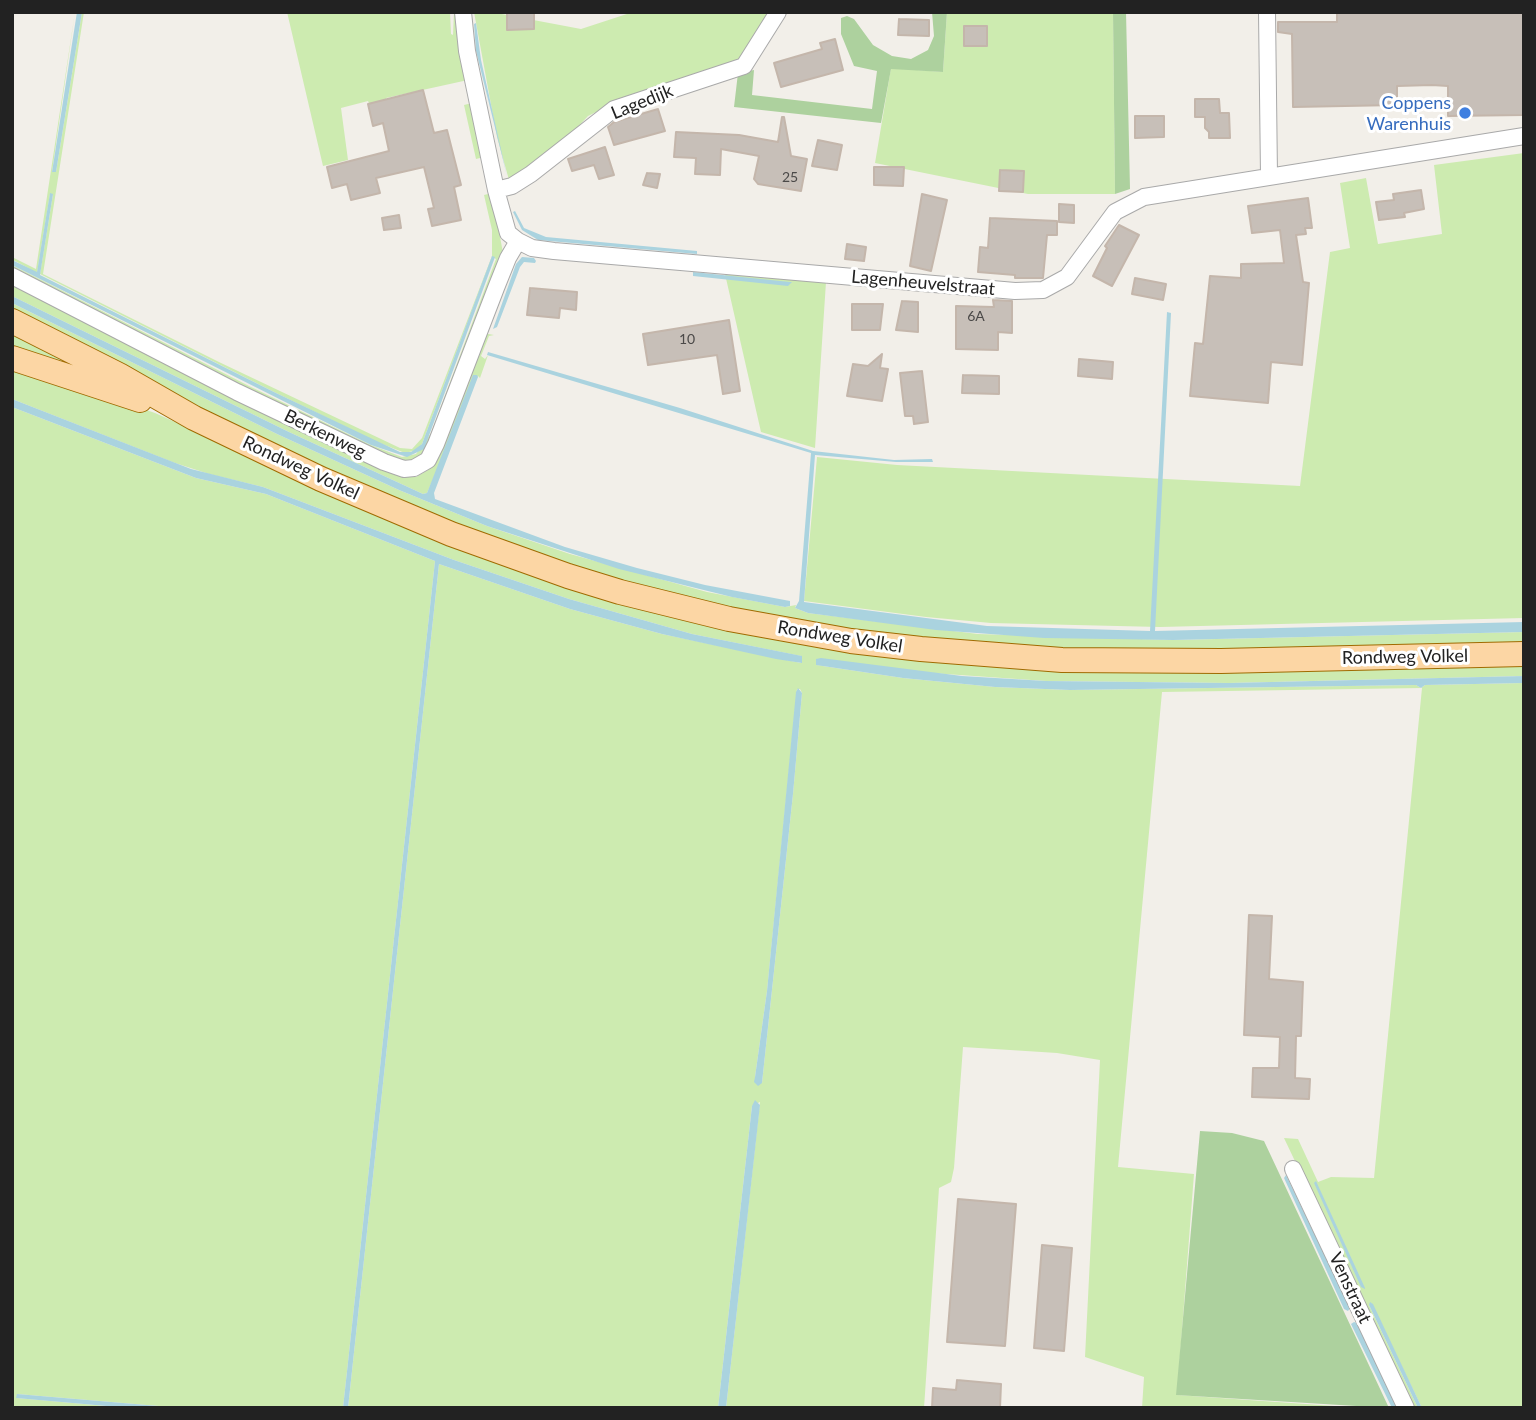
<!DOCTYPE html>
<style>
body{margin:0}
#map{position:relative;width:1536px;height:1420px;overflow:hidden;background:#f2efe9;font-family:Lato,sans-serif}
canvas{display:block}
.frame{position:absolute;inset:0;border:14px solid #222;pointer-events:none}
</style>
<div id="map">
<canvas width="1536" height="1420"></canvas>
<div class="frame"></div>
</div>
<script>
const c = document.querySelector('canvas').getContext('2d');
c.lineJoin = 'round';
function fillPath(path, color) { c.fillStyle = color; c.fill(path, 'evenodd'); }
const poly = rows => new Path2D(rows.map(r => 'M' + r).join(''));
function strokePath(path, color, width, dash) { c.strokeStyle = color; c.lineWidth = width; c.lineCap = dash ? 'butt' : 'round'; c.setLineDash(dash || []); c.stroke(path); }
function drawText(font, color, halo, rows, align = 'center') {
  c.font = font + ' Lato,sans-serif'; c.lineWidth = 6; c.setLineDash([]); c.textBaseline = 'middle'; c.strokeStyle = halo; c.fillStyle = color; for (const [text, x, y, turn = 0] of rows) {
    c.save(); c.translate(x, y); c.rotate((+turn || 0) * Math.PI / 180); c.textAlign = isNaN(turn) ? turn : align; if (halo) c.strokeText(text, 0, 0); c.fillText(text, 0, 0); c.restore();
  }
}
fillPath(poly([
 [75,12,52,172,56,172,82,12,84,12,43,274,221,363,400,448,412,449,422,438,492,256,492,230,484,195,492,193,503,253,430,451,404,466,12,272,12,265,249,386,371,445,402,457,416,454,431,433,496,259,492,257,422,444,417,450,405,453,377,442,276,393,40,274,53,194,50,194,37,273,17,262,12,260,12,257,36,269],
 [287,12,450,12,451,34,453,35,454,12,459,12,468,80,386,98,387,102,370,105,368,101,341,108,348,160,323,166],
 [474,12,491,12,581,29,633,12,776,12,747,60,729,64,600,110,588,116,559,147,509,180,497,137],
 [947,12,1113,12,1115,194,1028,194,875,163,891,68,943,72],
 [472,103,484,157,476,159,464,105],
 [1524,153,1524,618,1160,627,1075,625,991,623,926,617,804,601,817,457,897,465,1300,486,1330,252,1350,248,1340,183,1366,178,1378,244,1442,234,1434,165],
 [725,274,826,282,815,448,761,432],
 [12,280,401,475,416,477,428,470,437,451,483,333,494,335,489,336,481,356,485,359,488,355,480,378,478,376,427,493,423,494,289,432,12,296],
 [12,303,277,434,399,490,487,526,570,554,707,592,785,607,796,605,795,608,808,613,978,634,1173,640,1524,632,1524,644,1195,651,1054,650,896,638,682,598,531,553,343,478,12,315],
 [12,328,76,360,71,371,12,351],
 [12,364,155,413,275,467,809,643,1524,663,1524,676,1229,683,1046,681,816,665,903,678,995,687,1070,690,1416,685,1421,688,1425,685,1524,683,1524,1408,1422,1408,1371,1303,1369,1305,1418,1408,1412,1408,1284,1138,1298,1139,1318,1182,1331,1177,1374,1178,1422,688,1162,692,1118,1167,1194,1174,1177,1395,1363,1408,1142,1408,1144,1377,1085,1357,1100,1060,1057,1053,963,1047,954,1168,951,1182,939,1188,924,1408,726,1408,760,1102,752,1106,718,1408,348,1408,439,564,570,609,662,634,801,663,801,656,692,634,569,599,454,560,263,487,209,474,175,463,12,399],
 [797,689,800,689,802,693,793,794,762,1083,755,1077,767,991],
 [12,407,196,478,266,494,435,561,343,1408,182,1408,17,1394,17,1398,129,1408,12,1408]
]), '#cdebb0');
fillPath(poly([
 [932,12,947,12,943,72,891,69,881,123,734,107,738,73,754,70,752,95,872,109,877,71,854,66,841,34,841,18,847,16,854,19,873,45,892,56,911,59,928,50,934,36],
 [1113,12,1126,12,1130,189,1115,194],
 [1200,1131,1232,1133,1264,1141,1389,1408,1176,1395]
]), '#add19e');
fillPath(poly([
 [77,12,82,12,56,172,52,172],
 [476,23,481,60,507,176,476,51,474,24],
 [50,193,53,194,40,275,276,393,400,452,411,452,422,444,492,256,495,257,424,449,407,457,371,445,12,265,12,260,37,272],
 [515,211,524,228,546,237,697,251,697,254,538,240,522,230,513,212],
 [522,257,534,258,536,261,535,263,524,262,520,267,497,327,493,329,516,264],
 [693,272,790,282,792,282,788,286,693,276],
 [12,296,289,432,423,494,427,493,473,375,477,375,478,377,434,493,435,499,565,547,637,568,705,585,790,601,790,606,785,607,732,597,619,569,487,526,399,490,277,434,12,303],
 [1167,312,1171,313,1155,631,1524,622,1524,632,1173,640,1044,638,936,630,808,613,795,608,799,601,811,453,487,355,488,352,680,408,813,451,894,460,932,459,933,462,896,462,815,455,804,602,987,626,1150,631],
 [12,399,191,469,263,487,454,560,569,599,692,634,802,656,802,663,776,659,662,634,570,609,439,564,348,1408,343,1408,435,561,266,494,196,478,12,407],
 [821,658,962,676,1046,681,1229,683,1524,676,1524,683,1425,685,1421,688,1416,685,1070,690,995,687,903,678,816,665,816,659],
 [798,688,802,693,793,794,762,1083,758,1086,754,1082,755,1077,767,991,796,692],
 [755,1100,760,1105,726,1408,718,1408,752,1106],
 [1286,1175,1350,1308,1348,1311,1344,1309,1284,1178],
 [1316,1181,1365,1288,1365,1289,1361,1287,1314,1183],
 [1370,1302,1373,1304,1422,1408,1418,1408,1369,1305],
 [1354,1322,1357,1323,1397,1408,1392,1408,1351,1324],
 [17,1394,182,1408,129,1408,16,1398]
]), '#aad3df');
const building = poly([
 [507,12,534,12,534,29,507,30,507,12],
 [1337,12,1524,12,1524,115,1448,116,1448,86,1432,85,1397,86,1397,105,1293,107,1292,34,1278,32,1278,22,1337,22,1337,12],
 [899,19,929,20,929,36,898,35,899,19],
 [964,26,987,26,987,46,964,46,964,26],
 [835,39,843,70,781,87,774,63,822,49,820,43,835,39],
 [423,90,434,133,447,130,461,185,454,187,461,220,432,226,428,209,434,208,424,167,376,178,380,193,351,200,347,184,332,188,327,167,389,151,383,123,373,126,368,104,423,90],
 [1195,99,1219,99,1220,113,1229,113,1230,138,1209,138,1209,132,1205,128,1205,117,1195,117,1195,99],
 [658,109,665,131,614,145,608,127,614,122,658,109],
 [1135,116,1164,116,1164,137,1135,138,1135,116],
 [782,117,784,117,791,156,807,159,801,191,758,184,754,179,759,156,721,149,720,175,695,174,696,158,674,157,676,132,739,135,778,142,782,117],
 [818,140,842,145,837,170,812,166,818,140],
 [605,147,614,175,599,179,594,165,572,171,568,159,605,147],
 [874,167,904,167,903,186,874,185,874,167],
 [1000,170,1024,171,1023,192,999,191,1000,170],
 [647,173,660,174,657,188,643,185,647,173],
 [1421,190,1424,209,1404,213,1405,217,1379,220,1376,202,1394,200,1393,194,1421,190],
 [922,194,947,200,931,271,910,266,922,194],
 [1308,198,1312,228,1305,228,1306,234,1296,235,1303,282,1309,283,1302,365,1271,362,1268,403,1190,396,1195,343,1203,344,1210,276,1241,278,1241,264,1284,263,1280,230,1252,233,1248,206,1308,198],
 [1059,204,1074,205,1074,223,1059,222,1059,204],
 [399,215,401,228,384,230,382,218,399,215],
 [990,218,1057,221,1057,235,1047,235,1043,278,1015,278,1015,275,978,272,980,247,988,248,990,218],
 [1119,225,1139,235,1112,286,1093,276,1107,248,1105,246,1119,225],
 [847,244,866,247,864,261,845,259,847,244],
 [1135,278,1166,284,1163,300,1132,294,1135,278],
 [530,288,577,292,576,310,560,308,559,318,527,315,530,288],
 [993,300,1012,301,1012,333,998,332,998,350,956,349,956,306,994,307,993,300],
 [902,301,918,302,918,332,896,330,902,301],
 [852,304,883,304,880,330,852,330,852,304],
 [729,320,740,391,723,394,717,355,648,365,643,334,729,320],
 [882,354,880,368,888,369,882,401,847,396,853,364,868,366,882,354],
 [1079,359,1113,362,1112,379,1078,376,1079,359],
 [922,371,928,422,914,424,913,416,905,416,900,373,922,371],
 [963,375,999,376,999,394,962,393,963,375],
 [1249,915,1272,916,1269,979,1303,982,1301,1036,1296,1036,1295,1078,1310,1079,1309,1099,1252,1097,1253,1068,1279,1068,1280,1037,1244,1035,1249,915],
 [958,1199,1016,1204,1005,1346,947,1342,958,1199],
 [1042,1245,1072,1248,1064,1351,1034,1348,1042,1245],
 [957,1380,1001,1384,1000,1408,932,1408,933,1388,956,1390,957,1380]
]);
fillPath(building, '#c7bfb8');
strokePath(building, '#c4b6ab', 2);
const street = poly([
 [463,12,467,51,496,190,508,233,518,241,532,248,554,251,1015,291,1043,290,1067,277,1115,212,1144,197,1524,136],
 [1267,12,1269,176],
 [496,190,512,186,531,174,614,109,744,66,778,12],
 [12,276,237,392,384,462,404,469,414,468,428,460,436,444,496,288,508,258,518,241],
 [1293,1169,1406,1408]
]);
const primary = poly([
 [12,321,119,375,194,418,321,479,451,534,568,576,620,592,729,619,851,641,921,649,1062,660,1221,661,1524,654],
 [12,358,140,400]
]);
strokePath(street, '#a9a9a9', 18);
strokePath(primary, '#a06b00', 26);
strokePath(street, '#fff', 16);
strokePath(primary, '#fcd6a4', 24);
for (const [x, y, r, color] of [
 [1465,113,7,"#3f7fe0"]
]) { const dot = new Path2D(); dot.arc(x, y, r, 0, 2 * Math.PI); c.fillStyle = color; c.fill(dot); strokePath(dot, '#fff', 2.5); }
drawText('14px', '#4b4948', null, [
 ["25",790,177],
 ["6A",976,316],
 ["10",687,339]
]);
drawText('18px', '#222', '#fff', [
 ["Lagedijk",642,102,-22],
 ["Lagenheuvelstraat",923,283,5],
 ["Berkenweg",325,434,26],
 ["Rondweg Volkel",301,468,25],
 ["Rondweg Volkel",840,637,9],
 ["Rondweg Volkel",1405,657,-1],
 ["Venstraat",1350,1288,65]
]);
drawText('18px', '#366cbe', '#fff', [
 ["Coppens",1451,103],
 ["Warenhuis",1451,124]
], 'right');
</script>
